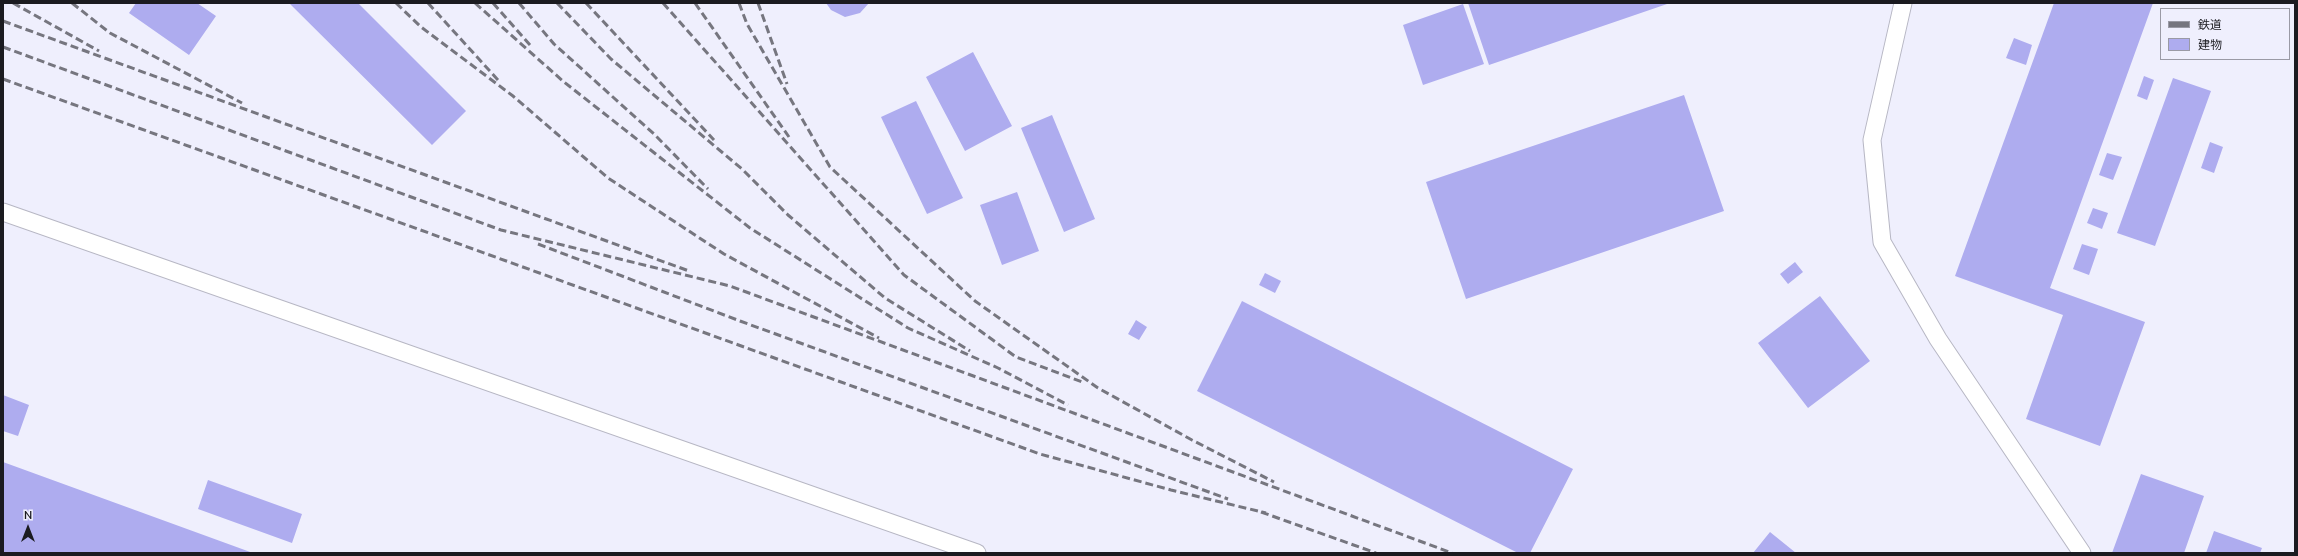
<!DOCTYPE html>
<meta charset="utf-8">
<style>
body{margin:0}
#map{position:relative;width:2298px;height:556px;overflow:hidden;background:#efeffd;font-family:"Nunito Sans","Noto Sans JP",sans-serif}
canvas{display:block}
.frame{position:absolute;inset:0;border:4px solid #1b1b20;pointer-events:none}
.legend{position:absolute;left:2160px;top:8px;width:130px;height:52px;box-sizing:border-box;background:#efeffd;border:1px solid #9a9aa5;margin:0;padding:5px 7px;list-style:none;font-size:12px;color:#1b1b20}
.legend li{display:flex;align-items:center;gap:8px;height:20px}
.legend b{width:20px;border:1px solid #9a9aa5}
.north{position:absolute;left:8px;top:508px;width:40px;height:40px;-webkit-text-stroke:3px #efeffd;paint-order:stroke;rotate:0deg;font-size:11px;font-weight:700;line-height:16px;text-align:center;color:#1b1b20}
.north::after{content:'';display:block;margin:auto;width:14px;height:18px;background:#1b1b20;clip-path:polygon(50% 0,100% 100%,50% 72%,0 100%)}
</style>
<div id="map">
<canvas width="2298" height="556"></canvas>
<div class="frame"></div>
<ul class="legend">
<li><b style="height:5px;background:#76767f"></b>鉄道</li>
<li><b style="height:11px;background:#aeacef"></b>建物</li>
</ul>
<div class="north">N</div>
</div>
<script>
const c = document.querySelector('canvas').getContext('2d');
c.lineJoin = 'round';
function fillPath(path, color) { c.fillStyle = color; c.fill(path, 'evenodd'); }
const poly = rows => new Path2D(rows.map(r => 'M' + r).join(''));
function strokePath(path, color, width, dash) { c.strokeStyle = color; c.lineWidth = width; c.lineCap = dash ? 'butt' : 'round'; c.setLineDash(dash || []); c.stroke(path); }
fillPath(poly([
 [136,3,197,3,216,16,189,55,129,13],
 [289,3,358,3,466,111,432,145],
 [826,3,869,3,860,13,845,17,831,10],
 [1468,3,1670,3,1489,65],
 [2054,3,2153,3,2050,288,2145,322,2100,446,2026,419,2063,315,1955,276],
 [1463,4,1484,64,1423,85,1403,25],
 [2014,38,2032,45,2026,65,2006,58],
 [973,52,1012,126,965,151,926,77],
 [2144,76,2154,80,2147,100,2137,96],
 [2173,78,2211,91,2155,246,2117,233],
 [1684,95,1724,211,1466,299,1426,182],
 [916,101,963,198,927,214,881,117],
 [1052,115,1095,219,1064,232,1021,128],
 [2210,142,2223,147,2214,173,2201,168],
 [2107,153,2122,157,2113,180,2099,175],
 [1017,192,1039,251,1002,265,980,205],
 [2093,208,2108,213,2102,229,2087,223],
 [2082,244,2098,249,2089,275,2073,269],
 [1795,262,1803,272,1788,284,1780,274],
 [1265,273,1281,281,1275,293,1259,285],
 [1820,296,1870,361,1808,408,1758,343],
 [1242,301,1573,469,1530,553,1518,553,1197,391],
 [1136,320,1147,327,1139,340,1128,334],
 [3,395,29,405,18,436,3,431],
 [3,462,253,553,3,553],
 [2141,474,2204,496,2184,553,2112,553],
 [208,480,302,514,292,543,198,509],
 [2214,531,2262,548,2260,553,2206,553],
 [1770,532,1796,553,1753,553]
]), '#aeacef');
const lane = poly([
 [1903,3,1872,140,1882,242,1938,339,2082,553],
 [3,212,977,553]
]);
strokePath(lane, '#b7b7c4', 19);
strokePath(lane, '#fff', 17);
strokePath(poly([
 [13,3,99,51],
 [72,3,110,33,242,103],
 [396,3,421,27,513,96,608,178,724,254,879,338],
 [428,3,498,80],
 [475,3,564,82,750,228,908,328,998,368,1068,405],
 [493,3,530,45],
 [519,3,554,44,654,134,708,189],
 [557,3,611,59,742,169,788,215,885,298,970,351],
 [586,3,714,140],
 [663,3,904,275,1016,357,1085,383],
 [695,3,789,137],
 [739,3,747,24,830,167,975,301,1098,388,1192,440,1274,482],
 [758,3,787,84],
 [3,21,689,271],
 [3,47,501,230,730,286,1452,553],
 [3,79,1040,454,1171,490,1266,513],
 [538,244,740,321,1228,499],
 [1261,512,1376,553]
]), '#76767f', 3, [8, 4]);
</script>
